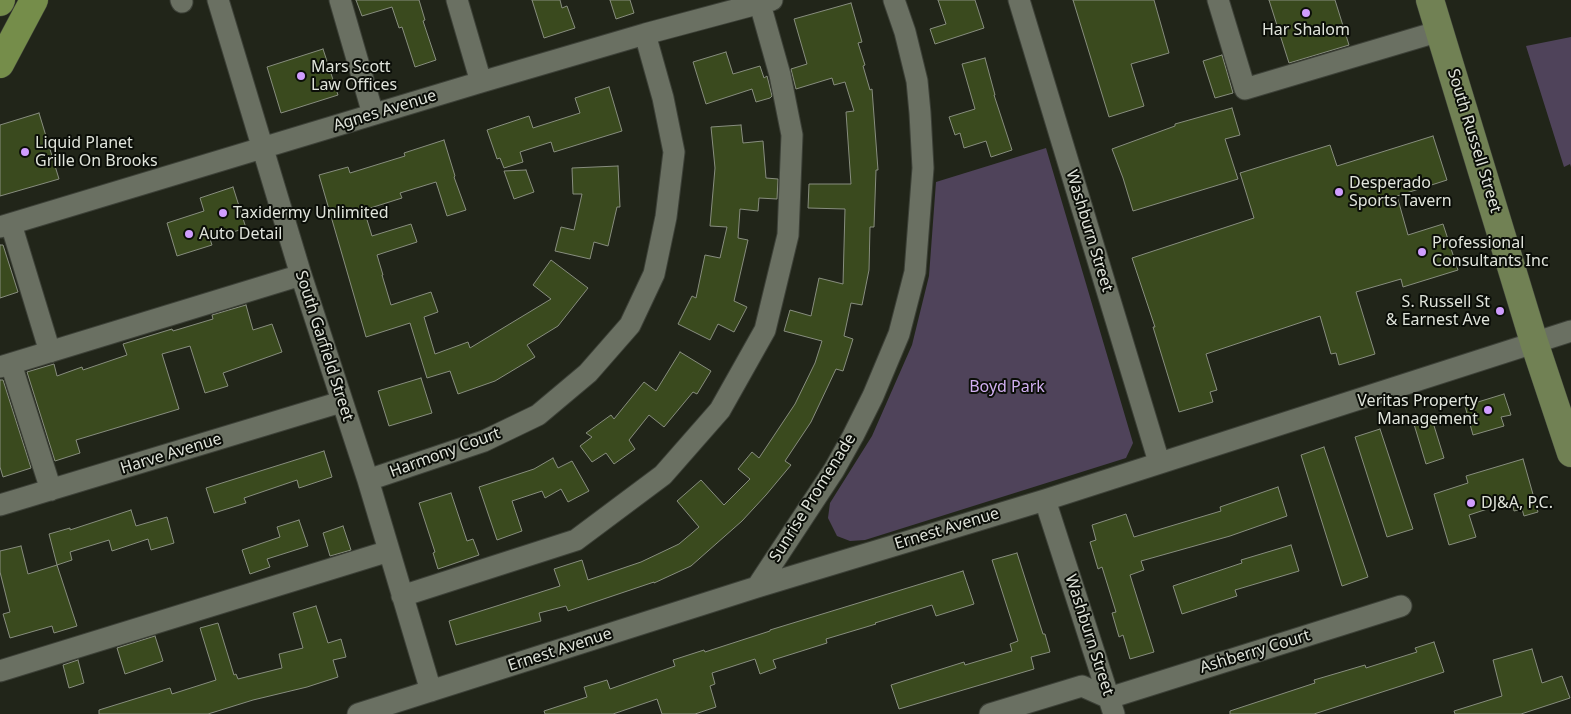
<!DOCTYPE html>
<style>
body{margin:0}
canvas{display:block;background:#212519}
</style>
<canvas width="1571" height="714"></canvas>
<script>
const c = document.querySelector('canvas').getContext('2d');
c.lineJoin = 'round';
function fillPath(path, color) { c.fillStyle = color; c.fill(path, 'evenodd'); }
const poly = rows => new Path2D(rows.map(r => 'M' + r).join(''));
function strokePath(path, color, width, dash) { c.strokeStyle = color; c.lineWidth = width; c.lineCap = dash ? 'butt' : 'round'; c.setLineDash(dash || []); c.stroke(path); }
function drawText(font, color, halo, rows, align = 'center') {
  c.font = font + ' "Noto Sans",sans-serif'; c.lineWidth = 4; c.setLineDash([]); c.textBaseline = 'middle'; c.strokeStyle = halo; c.fillStyle = color; for (const [text, x, y, turn = 0] of rows) {
    c.save(); c.translate(x, y); c.rotate((+turn || 0) * Math.PI / 180); c.textAlign = isNaN(turn) ? turn : align; if (halo) c.strokeText(text, 0, 0); c.fillText(text, 0, 0); c.restore();
  }
}
fillPath(poly([
 [1571,37,1571,167,1570,164,1564,167,1526,46],
 [1046,148,1133,443,1126,458,865,540,850,541,837,536,828,518,830,503,872,436,912,345,929,276,936,182]
]), '#4f435a');
const building = poly([
 [356,0,419,0,425,20,423,21,436,60,415,67,402,27,399,28,392,7,362,16,356,0],
 [532,0,560,0,562,8,567,6,575,28,544,38,532,0],
 [610,0,630,0,634,13,616,19,610,0],
 [938,0,975,0,984,28,935,44,930,29,946,24,938,0],
 [1073,0,1154,0,1169,53,1131,64,1144,106,1109,117,1073,0],
 [1269,0,1335,0,1349,45,1289,63,1269,0],
 [851,3,862,42,858,43,865,65,863,66,870,90,872,89,878,170,876,170,874,227,870,227,869,270,862,305,851,303,844,336,853,339,843,371,836,369,811,422,785,461,791,465,766,495,742,521,691,566,654,583,654,582,568,611,566,606,539,613,541,621,456,645,449,621,560,586,554,569,582,560,588,580,641,562,679,544,699,527,677,501,701,480,724,505,750,479,738,469,752,452,759,458,795,404,815,363,822,341,784,331,790,310,811,316,819,278,843,284,845,209,808,208,809,184,851,184,846,112,854,111,845,82,834,85,832,78,796,89,791,69,807,64,794,19,851,3],
 [323,49,338,95,281,113,267,67,323,49],
 [726,52,733,74,760,66,764,78,767,76,772,96,770,98,756,102,752,89,706,104,693,62,726,52],
 [1222,55,1233,93,1215,98,1203,61,1222,55],
 [985,58,995,95,994,95,1012,150,991,157,986,141,964,148,960,133,955,135,949,117,975,109,962,64,985,58],
 [609,87,622,131,554,152,551,142,520,152,523,162,504,168,500,158,497,159,487,130,529,116,533,128,580,113,575,98,609,87],
 [1232,108,1240,135,1225,139,1238,179,1133,211,1123,178,1112,149,1175,126,1175,124,1232,108],
 [39,113,59,179,0,196,0,125,39,113],
 [741,125,743,143,763,141,766,178,778,179,777,199,759,198,758,211,740,209,738,238,748,240,734,301,747,307,734,332,718,324,710,340,678,324,692,296,696,298,705,255,720,258,727,227,710,226,715,168,711,127,741,125],
 [1433,136,1447,180,1397,196,1408,235,1443,224,1458,270,1403,287,1401,279,1356,292,1375,354,1339,365,1336,353,1331,354,1320,316,1206,354,1217,390,1210,392,1213,402,1179,412,1153,327,1155,327,1132,258,1254,218,1240,173,1330,145,1337,166,1433,136],
 [444,140,455,176,454,177,466,210,447,216,436,182,400,193,402,198,364,210,372,236,411,224,417,242,377,255,383,275,382,275,391,305,431,292,438,312,424,317,435,354,468,342,470,348,551,299,533,285,551,260,588,288,558,326,527,345,535,357,495,381,458,394,450,371,427,378,410,323,366,337,319,175,348,167,350,173,405,156,404,153,444,140],
 [618,166,620,207,617,207,608,246,594,242,590,259,555,251,561,227,574,230,582,194,573,194,572,168,618,166],
 [526,170,534,192,514,199,504,171,526,170],
 [233,187,246,228,210,239,212,245,177,256,167,223,204,211,200,198,233,187],
 [0,245,3,245,18,292,0,298,0,245],
 [246,305,253,330,272,324,282,352,223,373,228,386,205,393,190,346,162,354,179,409,76,440,80,453,55,461,27,372,54,364,57,376,82,367,83,370,127,355,123,344,172,329,173,331,213,319,212,315,246,305],
 [680,352,711,371,697,394,693,392,664,427,649,415,629,440,635,449,614,464,606,453,592,462,580,446,592,437,586,433,611,415,614,419,644,382,656,391,680,352],
 [421,378,432,413,389,426,378,391,421,378],
 [0,380,3,380,31,468,3,477,0,467,0,380],
 [1504,394,1511,415,1501,417,1504,426,1473,435,1465,406,1504,394],
 [1431,416,1444,458,1426,464,1413,421,1431,416],
 [1380,429,1413,529,1387,537,1355,437,1380,429],
 [1324,447,1368,577,1342,586,1301,455,1324,447],
 [324,451,332,477,299,488,297,480,244,498,246,503,214,513,206,488,324,451],
 [553,458,558,468,572,461,589,491,568,502,561,489,545,498,542,491,512,501,522,531,497,540,479,487,534,469,553,458],
 [1523,459,1538,512,1524,516,1522,509,1514,511,1512,501,1469,515,1476,537,1449,545,1434,494,1468,483,1466,476,1523,459],
 [1278,487,1287,516,1230,536,1141,561,1144,570,1130,575,1154,652,1130,659,1123,635,1119,637,1112,613,1116,612,1102,567,1098,569,1090,542,1096,540,1092,525,1126,514,1134,537,1221,511,1220,507,1278,487],
 [451,493,467,541,473,539,479,555,438,569,433,553,435,552,419,503,451,493],
 [131,510,136,526,167,517,174,543,151,550,148,539,112,551,109,540,70,552,72,560,57,565,49,534,70,528,70,530,131,510],
 [299,520,308,546,267,559,270,567,250,574,242,550,280,537,277,527,299,520],
 [343,526,351,550,330,556,323,533,343,526],
 [1291,545,1299,571,1235,590,1237,596,1182,614,1173,586,1242,563,1241,560,1291,545],
 [21,546,28,574,57,565,77,626,54,633,52,626,10,638,3,614,10,612,0,572,0,551,21,546],
 [1017,553,1043,634,1045,634,1050,652,1031,657,1034,669,899,709,891,685,964,662,965,665,1012,651,1010,644,1018,641,992,560,1017,553],
 [963,571,974,604,936,616,932,605,875,623,876,624,826,639,827,643,773,660,776,668,760,674,755,659,712,673,715,684,710,686,716,707,695,714,662,714,657,699,613,714,545,714,544,711,587,697,584,687,607,680,610,689,675,666,673,660,704,650,705,652,770,631,770,630,963,571],
 [316,606,328,643,341,639,346,657,333,660,338,677,307,687,253,700,208,714,99,714,99,710,170,688,172,694,216,680,200,628,218,623,234,675,236,674,238,679,282,668,279,654,303,648,293,613,316,606],
 [155,636,163,661,125,674,117,648,155,636],
 [1434,642,1444,672,1314,714,1230,714,1230,711,1315,683,1314,680,1365,665,1366,668,1417,652,1415,648,1434,642],
 [1532,649,1542,683,1562,676,1570,698,1521,714,1455,714,1454,711,1502,696,1493,660,1532,649],
 [78,660,84,683,69,688,63,665,78,660]
]);
fillPath(building, '#3a4a1e');
strokePath(building, '#878d7e', 1);
const minor = poly([
 [181,0,182,2],
 [218,0,301,275,368,480,431,691],
 [340,0,373,114],
 [457,0,481,82],
 [1019,0,1159,462],
 [1218,0,1245,89,1440,31],
 [11,224,50,352],
 [0,227,481,82,645,34,772,0],
 [11,364,51,490],
 [0,367,301,275],
 [368,480,484,441,538,415,588,373,630,325,654,274,666,217,674,152,663,98,645,34],
 [1045,500,1114,714],
 [0,505,341,402],
 [757,587,834,470,853,436,873,396,899,334,915,272,923,168,920,113,917,81,905,32,894,0],
 [402,596,576,540,663,475,720,410,765,330,788,235,792,135,780,75,760,4],
 [0,671,389,551],
 [358,714,757,587,1045,500,1571,331],
 [990,714,1082,686,1109,698,1401,606]
]);
const major = poly([
 [1430,0,1534,342,1571,453]
]);
const highway = poly([
 [0,2,1,0],
 [0,64,34,0]
]);
strokePath(minor, '#3d4138', 23);
strokePath(major, '#3d4138', 29);
strokePath(highway, '#3d4138', 29);
strokePath(minor, '#6a7062', 21);
strokePath(major, '#718154', 28);
strokePath(highway, '#758d4a', 28);
for (const [x, y, r, color] of [
 [1306,13,5,"#d09dfe"],
 [301,76,5,"#d09dfe"],
 [25,152,5,"#d09dfe"],
 [1339,192,5,"#d09dfe"],
 [223,213,5,"#d09dfe"],
 [189,234,5,"#d09dfe"],
 [1422,252,5,"#d09dfe"],
 [1500,311,5,"#d09dfe"],
 [1488,410,5,"#d09dfe"],
 [1471,503,5,"#d09dfe"]
]) { const dot = new Path2D(); dot.arc(x, y, r, 0, 2 * Math.PI); c.fillStyle = color; c.fill(dot); strokePath(dot, '#0b0e08', 2); }
drawText('16px', '#e0e4db', '#0b0e08', [
 ["Har Shalom",1306,30,"center"],
 ["Mars Scott",311,67],
 ["Law Offices",311,85],
 ["Liquid Planet",35,143],
 ["Grille On Brooks",35,161],
 ["Desperado",1349,183],
 ["Sports Tavern",1349,201],
 ["Taxidermy Unlimited",233,213],
 ["Auto Detail",199,234],
 ["Professional",1432,243],
 ["Consultants Inc",1432,261],
 ["S. Russell St",1490,302,"right"],
 ["& Earnest Ave",1490,320,"right"],
 ["Veritas Property",1478,401,"right"],
 ["Management",1478,419,"right"],
 ["DJ&A, P.C.",1481,503]
], 'left');
drawText('16px', '#e0e4db', '#0b0e08', [
 ["Agnes Avenue",385,111,-17],
 ["South Russell Street",1474,141,73],
 ["Washburn Street",1089,231,73],
 ["South Garfield Street",324,346,72],
 ["Harmony Court",445,453,-20],
 ["Harve Avenue",171,454,-17],
 ["Sunrise Promenade",813,498,-58],
 ["Ernest Avenue",947,529,-17],
 ["Washburn Street",1089,635,72],
 ["Ernest Avenue",560,650,-18],
 ["Ashberry Court",1255,652,-17]
]);
drawText('16px', '#d1aff1', '#0b0e08', [
 ["Boyd Park",1007,387]
]);
</script>
